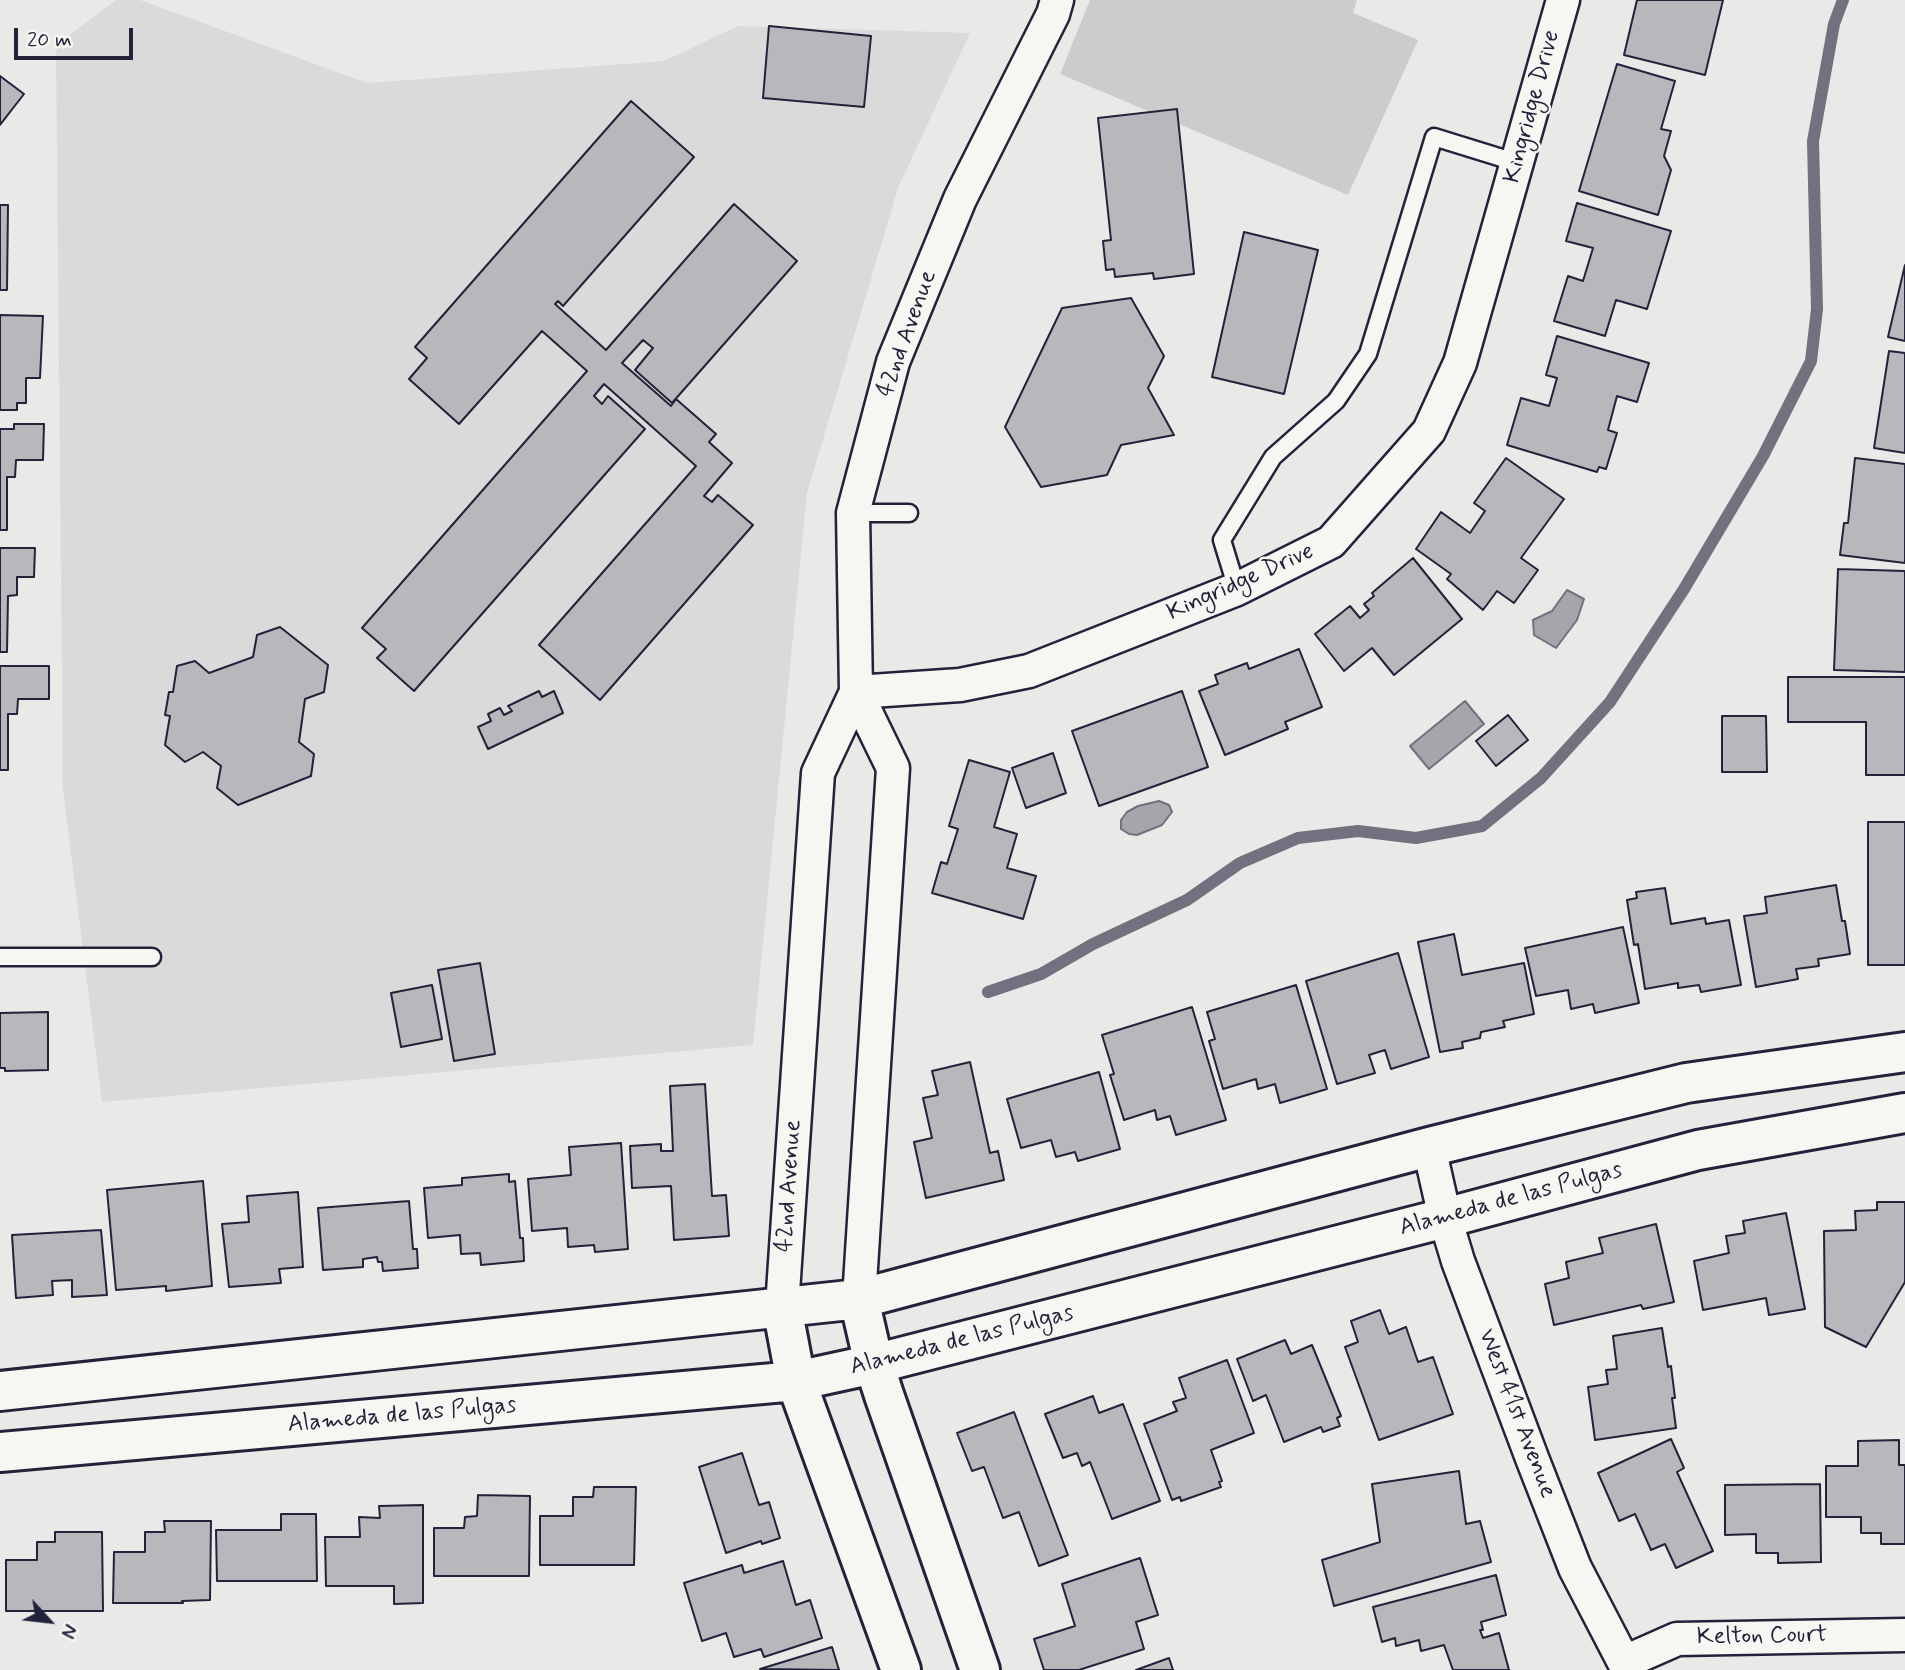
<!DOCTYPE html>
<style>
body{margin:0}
#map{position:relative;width:1905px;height:1670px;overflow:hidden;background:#e9e9e7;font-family:Mynerve,sans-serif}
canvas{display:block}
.north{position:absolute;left:14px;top:1586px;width:70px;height:70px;-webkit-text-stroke:5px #f6f6f2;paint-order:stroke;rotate:117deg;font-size:19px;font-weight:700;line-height:28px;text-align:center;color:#22223b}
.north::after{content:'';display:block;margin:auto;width:24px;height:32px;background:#22223b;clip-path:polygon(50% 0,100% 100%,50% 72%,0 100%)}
.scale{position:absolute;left:14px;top:28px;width:119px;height:32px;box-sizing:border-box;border:4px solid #22223b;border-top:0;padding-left:9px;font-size:21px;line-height:24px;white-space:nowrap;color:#22223b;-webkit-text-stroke:5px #f6f6f2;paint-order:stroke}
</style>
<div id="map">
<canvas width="1905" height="1670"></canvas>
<div class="north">N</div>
<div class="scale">20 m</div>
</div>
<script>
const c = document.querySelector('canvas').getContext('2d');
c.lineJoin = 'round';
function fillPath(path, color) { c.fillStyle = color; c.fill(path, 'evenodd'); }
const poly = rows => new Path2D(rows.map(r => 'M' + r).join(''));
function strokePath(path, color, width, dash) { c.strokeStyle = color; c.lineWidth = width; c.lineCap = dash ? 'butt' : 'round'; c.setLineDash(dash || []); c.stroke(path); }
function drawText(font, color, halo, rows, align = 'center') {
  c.font = font + ' Mynerve,sans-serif'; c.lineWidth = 5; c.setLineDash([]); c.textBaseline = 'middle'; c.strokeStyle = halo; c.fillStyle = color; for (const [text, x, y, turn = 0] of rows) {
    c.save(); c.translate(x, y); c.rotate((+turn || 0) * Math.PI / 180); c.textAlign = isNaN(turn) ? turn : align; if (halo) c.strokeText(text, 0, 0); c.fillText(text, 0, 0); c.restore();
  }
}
fillPath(poly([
 [116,0,140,0,367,83,664,61,738,26,970,33,898,188,807,493,753,1045,102,1102,63,789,56,45]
]), '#dadada');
fillPath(poly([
 [1090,0,1357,0,1353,13,1418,40,1348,195,1060,74]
]), '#ccccce');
const water = poly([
 [1567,590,1584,599,1577,620,1556,648,1534,635,1533,620,1552,611,1567,590],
 [1465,701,1484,724,1429,769,1410,746,1465,701],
 [1159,801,1169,805,1172,812,1162,825,1137,835,1129,834,1121,829,1121,820,1127,812,1138,806,1159,801]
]);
fillPath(water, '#a5a5ac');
strokePath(water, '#71717f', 2);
strokePath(poly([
 [988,992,1041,974,1093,944,1187,900,1240,863,1298,838,1358,831,1416,838,1482,826,1541,778,1610,702,1684,589,1763,456,1811,361,1817,309,1813,141,1834,24,1843,0]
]), '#71717f', 12);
const building = poly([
 [1637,0,1723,0,1705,75,1624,55,1637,0],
 [769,26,871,36,864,107,763,98,769,26],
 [1617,64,1675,81,1661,129,1671,131,1664,156,1671,170,1658,215,1579,191,1617,64],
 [0,76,24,94,0,125,0,76],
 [631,101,694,157,563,306,558,301,555,304,606,350,734,204,797,261,672,403,635,370,653,348,643,340,622,363,671,406,676,399,716,434,709,442,732,463,704,496,712,502,718,495,753,525,600,700,539,645,696,466,604,384,594,396,602,404,608,396,645,429,414,691,377,658,386,649,362,628,587,371,542,331,459,424,409,379,427,358,415,347,631,101],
 [1177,109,1194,274,1154,279,1153,273,1115,277,1114,269,1106,270,1103,241,1111,240,1098,118,1177,109],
 [1577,203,1671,231,1647,309,1616,300,1605,336,1554,321,1568,276,1583,281,1593,248,1566,241,1577,203],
 [0,205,8,205,7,290,0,290,0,205],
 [1244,232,1318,250,1284,394,1212,377,1244,232],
 [1905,265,1905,341,1888,337,1905,265],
 [1131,298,1164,356,1148,388,1174,435,1121,445,1107,475,1041,487,1005,427,1062,308,1131,298],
 [0,315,43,316,40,378,26,378,26,403,17,403,17,410,0,410,0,315],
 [1557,336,1649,363,1637,402,1617,396,1608,430,1617,433,1606,469,1599,467,1597,472,1507,445,1521,398,1549,406,1557,378,1546,375,1557,336],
 [1889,351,1905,353,1905,453,1874,448,1889,351],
 [14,424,44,424,43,460,16,460,15,477,7,477,7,530,0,530,0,429,14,429,14,424],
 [1506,458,1564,499,1521,558,1538,570,1514,603,1497,591,1483,610,1447,579,1451,574,1416,549,1441,512,1470,533,1485,511,1474,503,1506,458],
 [1855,458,1905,464,1905,563,1840,555,1844,523,1848,523,1855,458],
 [0,548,35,548,34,577,17,577,17,595,8,596,7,652,0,652,0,548],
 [1413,558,1462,619,1394,675,1372,648,1344,671,1315,634,1350,606,1360,618,1369,610,1364,604,1374,596,1372,593,1413,558],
 [1838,569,1905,571,1905,672,1834,670,1838,569],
 [280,627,328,665,324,692,305,699,299,742,314,754,311,776,238,805,217,788,221,766,203,752,185,762,165,745,170,716,165,715,169,692,173,692,177,666,195,661,209,673,253,657,257,635,280,627],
 [1299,649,1322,707,1285,722,1288,729,1225,755,1199,691,1218,684,1215,675,1247,663,1249,669,1299,649],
 [0,666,49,666,49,699,18,699,17,714,8,714,8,770,0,770,0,666],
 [1788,677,1905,677,1905,775,1866,775,1866,722,1788,722,1788,677],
 [539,691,542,697,554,691,563,713,488,749,478,727,491,721,488,714,500,708,504,715,512,711,508,706,539,691],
 [1182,691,1208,767,1099,806,1072,731,1182,691],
 [1508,715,1528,740,1496,766,1476,741,1508,715],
 [1722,716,1766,716,1767,772,1722,772,1722,716],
 [1053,753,1066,793,1026,808,1012,768,1053,753],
 [969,760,1010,772,994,827,1017,834,1007,868,1036,876,1023,919,932,893,941,862,947,864,958,829,949,826,969,760],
 [1868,822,1905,822,1905,965,1868,965,1868,822],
 [1836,885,1842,921,1845,921,1850,954,1818,959,1819,966,1796,969,1798,979,1756,987,1744,916,1767,913,1765,897,1836,885],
 [1665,888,1671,924,1705,918,1706,924,1729,920,1741,985,1701,992,1699,985,1678,988,1678,983,1645,989,1638,944,1634,945,1627,900,1637,898,1636,892,1665,888],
 [1623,927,1639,1003,1595,1013,1593,1004,1571,1009,1568,990,1536,996,1525,948,1623,927],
 [1454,934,1462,975,1524,963,1534,1014,1503,1021,1505,1027,1481,1032,1480,1038,1462,1042,1463,1048,1440,1052,1418,942,1454,934],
 [1398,953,1429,1057,1391,1069,1385,1050,1369,1055,1375,1073,1337,1084,1306,981,1398,953],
 [480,963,495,1054,454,1061,438,970,480,963],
 [432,985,442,1039,401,1047,391,993,432,985],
 [1296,985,1327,1089,1280,1103,1275,1084,1258,1089,1256,1079,1223,1089,1209,1041,1215,1039,1207,1012,1296,985],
 [1192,1007,1226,1120,1176,1135,1170,1116,1157,1120,1155,1110,1124,1120,1110,1075,1114,1074,1102,1035,1192,1007],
 [48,1012,48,1070,5,1071,5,1068,0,1068,0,1013,48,1012],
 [970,1062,990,1153,998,1151,1004,1180,926,1198,914,1142,932,1138,923,1098,938,1095,932,1071,970,1062],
 [1099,1072,1120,1149,1078,1161,1075,1152,1056,1157,1051,1140,1021,1148,1007,1099,1099,1072],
 [705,1084,712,1196,726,1195,729,1236,674,1240,671,1186,632,1188,630,1146,661,1144,661,1151,673,1151,670,1086,705,1084],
 [621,1143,628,1249,595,1252,594,1245,568,1247,567,1228,532,1231,528,1179,571,1175,569,1147,621,1143],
 [509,1174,509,1182,515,1181,520,1238,523,1238,524,1261,481,1265,480,1253,461,1254,460,1235,428,1238,424,1188,462,1185,462,1178,509,1174],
 [203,1181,212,1286,166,1291,166,1286,116,1290,107,1190,203,1181],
 [298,1192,303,1267,279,1269,281,1283,229,1287,222,1224,249,1222,247,1196,298,1192],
 [409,1201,413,1249,417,1249,418,1268,383,1271,382,1262,378,1262,377,1257,363,1259,363,1267,323,1270,318,1208,409,1201],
 [1877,1202,1905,1202,1905,1282,1866,1347,1825,1327,1824,1231,1856,1230,1855,1211,1877,1210,1877,1202],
 [1786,1213,1805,1309,1769,1315,1766,1298,1703,1310,1694,1261,1729,1253,1726,1236,1745,1233,1743,1221,1786,1213],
 [1656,1224,1674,1302,1643,1309,1641,1305,1554,1325,1545,1284,1569,1278,1566,1262,1603,1253,1599,1238,1656,1224],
 [101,1230,107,1295,72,1297,72,1280,52,1281,53,1295,16,1298,12,1235,101,1230],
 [1380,1310,1389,1334,1406,1327,1418,1362,1433,1357,1453,1414,1379,1440,1345,1347,1358,1342,1351,1321,1380,1310],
 [1662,1328,1668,1367,1671,1366,1675,1398,1672,1398,1676,1428,1595,1440,1588,1387,1608,1384,1606,1370,1617,1369,1613,1336,1662,1328],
 [1285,1340,1291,1354,1312,1345,1341,1416,1337,1418,1340,1426,1323,1432,1321,1427,1284,1442,1266,1395,1253,1401,1237,1359,1285,1340],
 [1227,1360,1254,1433,1211,1450,1222,1481,1219,1482,1221,1487,1181,1501,1180,1497,1172,1500,1144,1424,1177,1411,1173,1402,1186,1398,1179,1378,1227,1360],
 [1093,1396,1099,1413,1123,1404,1160,1501,1112,1519,1090,1462,1082,1466,1077,1453,1063,1458,1045,1414,1093,1396],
 [1014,1412,1068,1555,1039,1566,1019,1512,1003,1518,984,1467,972,1471,957,1433,1014,1412],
 [1671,1439,1684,1468,1677,1472,1713,1551,1676,1568,1665,1544,1651,1550,1635,1514,1619,1521,1598,1473,1671,1439],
 [1899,1440,1899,1465,1905,1465,1905,1544,1881,1544,1881,1533,1861,1533,1861,1517,1826,1517,1826,1466,1858,1466,1858,1441,1899,1440],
 [742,1453,759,1505,769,1502,780,1538,762,1544,761,1541,726,1553,699,1467,742,1453],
 [1459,1471,1466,1524,1480,1521,1491,1562,1334,1606,1322,1560,1380,1542,1372,1484,1459,1471],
 [1820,1484,1821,1562,1778,1563,1778,1553,1756,1553,1756,1534,1725,1535,1725,1485,1820,1484],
 [594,1487,636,1487,634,1565,540,1565,540,1516,573,1516,573,1497,593,1497,594,1487],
 [478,1495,530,1496,529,1576,434,1576,434,1528,464,1528,465,1517,477,1516,478,1495],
 [423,1505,423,1603,394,1604,394,1586,326,1586,325,1537,360,1537,359,1517,380,1518,379,1506,423,1505],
 [281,1514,316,1514,317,1581,217,1581,216,1530,281,1530,281,1514],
 [164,1521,211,1521,210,1600,182,1601,183,1603,113,1603,114,1552,145,1552,145,1532,165,1532,164,1521],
 [55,1532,102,1532,103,1611,6,1611,6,1560,37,1560,37,1542,55,1542,55,1532],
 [1140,1558,1158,1615,1136,1622,1144,1649,1079,1670,1044,1670,1034,1639,1075,1626,1062,1584,1140,1558],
 [783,1561,796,1605,810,1600,822,1638,764,1657,761,1649,734,1657,726,1633,702,1641,684,1583,742,1565,744,1573,783,1561],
 [1496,1575,1506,1615,1481,1622,1483,1630,1480,1630,1483,1638,1499,1633,1509,1670,1453,1670,1444,1645,1421,1651,1419,1640,1396,1646,1395,1638,1382,1642,1373,1607,1496,1575],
 [832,1647,839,1670,760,1669,832,1647],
 [1169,1658,1173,1670,1136,1670,1169,1658]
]);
fillPath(building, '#b8b8bc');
strokePath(building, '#22223b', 2);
const lane = poly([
 [853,513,909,513],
 [1237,589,1222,540,1273,457,1336,401,1368,354,1434,137,1518,163],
 [0,957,152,957]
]);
const street = poly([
 [856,692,960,685,1029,671,1237,589,1331,542,1429,431,1460,363,1563,0],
 [1429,1147,1445,1218,1458,1261,1532,1458,1575,1568,1628,1670],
 [859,1299,893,768,856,692,853,513,893,362,960,199,1053,14,1057,0],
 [782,1307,818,773,856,692],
 [1625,1662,1677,1639,1905,1635]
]);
const secondary = poly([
 [859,1299,874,1364,884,1395,980,1670],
 [782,1307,796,1381,901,1670],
 [0,1391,859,1299,1429,1147,1686,1083,1905,1052],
 [0,1452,796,1381,874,1364,1445,1218,1698,1150,1905,1113]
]);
strokePath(lane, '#22223b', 21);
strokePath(street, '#22223b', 37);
strokePath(secondary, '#22223b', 44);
strokePath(lane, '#f6f6f2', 16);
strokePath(street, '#f6f6f2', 32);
strokePath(secondary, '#f6f6f2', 38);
drawText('24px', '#22223b', '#f6f6f2', [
 ["Kingridge Drive",1533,107,-75],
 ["42nd Avenue",908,334,-70],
 ["Kingridge Drive",1241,583,-24],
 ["42nd Avenue",790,1186,-86],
 ["Alameda de las Pulgas",1511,1200,-15],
 ["Alameda de las Pulgas",962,1341,-14],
 ["West 41st Avenue",1516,1414,69],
 ["Alameda de las Pulgas",402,1416,-5],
 ["Kelton Court",1762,1637,-1]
]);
</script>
